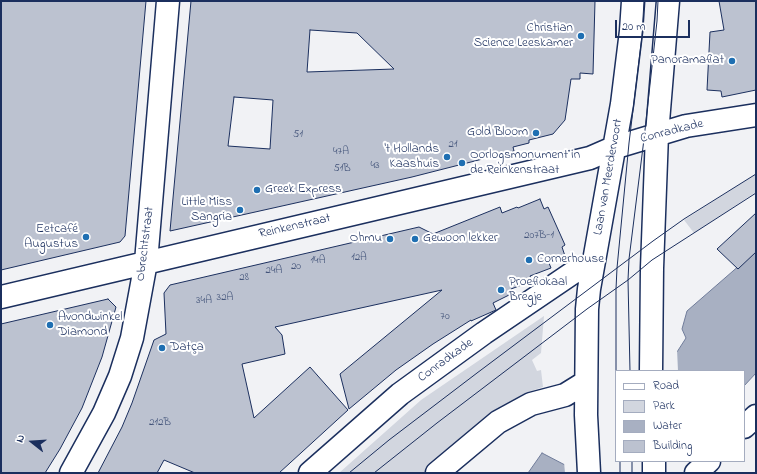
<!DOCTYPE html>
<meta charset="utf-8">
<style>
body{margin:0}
#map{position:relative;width:757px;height:474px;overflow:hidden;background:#f1f2f5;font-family:"Indie Flower",sans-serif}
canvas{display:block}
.frame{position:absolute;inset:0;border:2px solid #1b2f5e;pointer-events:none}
.legend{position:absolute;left:615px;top:370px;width:130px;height:92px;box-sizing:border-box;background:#fff;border:1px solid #a4acbf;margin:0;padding:5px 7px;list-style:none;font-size:12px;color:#1b2f5e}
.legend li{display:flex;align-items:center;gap:8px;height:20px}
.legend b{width:20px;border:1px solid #a4acbf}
.north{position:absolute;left:12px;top:422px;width:40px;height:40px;-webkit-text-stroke:3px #fff;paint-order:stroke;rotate:287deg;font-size:11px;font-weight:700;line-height:16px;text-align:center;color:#1b2f5e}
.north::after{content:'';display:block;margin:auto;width:14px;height:18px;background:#1b2f5e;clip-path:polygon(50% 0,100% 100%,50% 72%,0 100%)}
.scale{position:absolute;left:615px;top:20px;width:75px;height:18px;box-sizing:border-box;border:2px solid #1b2f5e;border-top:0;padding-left:5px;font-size:12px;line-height:14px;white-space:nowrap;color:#1b2f5e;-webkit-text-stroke:3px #fff;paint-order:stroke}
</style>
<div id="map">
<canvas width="757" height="474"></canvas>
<div class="frame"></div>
<ul class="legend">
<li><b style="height:5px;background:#fff"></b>Road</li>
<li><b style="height:11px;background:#d2d6df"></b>Park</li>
<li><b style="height:11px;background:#a8b0c2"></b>Water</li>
<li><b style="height:11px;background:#bcc2d0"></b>Building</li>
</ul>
<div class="north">N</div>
<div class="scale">20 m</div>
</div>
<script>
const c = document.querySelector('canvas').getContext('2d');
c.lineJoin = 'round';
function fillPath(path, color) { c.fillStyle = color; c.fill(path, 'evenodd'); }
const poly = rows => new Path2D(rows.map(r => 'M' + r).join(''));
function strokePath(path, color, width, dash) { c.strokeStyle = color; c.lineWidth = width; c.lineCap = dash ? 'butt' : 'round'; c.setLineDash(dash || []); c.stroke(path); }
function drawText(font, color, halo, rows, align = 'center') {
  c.font = font + ' "Indie Flower",sans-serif'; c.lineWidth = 4; c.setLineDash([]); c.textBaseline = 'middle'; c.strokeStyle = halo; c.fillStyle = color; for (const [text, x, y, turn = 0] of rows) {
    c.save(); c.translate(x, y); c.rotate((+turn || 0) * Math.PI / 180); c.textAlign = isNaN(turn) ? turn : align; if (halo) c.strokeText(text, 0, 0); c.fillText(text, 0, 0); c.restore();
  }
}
fillPath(poly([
 [756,174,756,192,694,233,684,220],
 [544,316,541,353,532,360,537,371,541,370,543,387,525,393,424,473,339,473,421,400]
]), '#d2d6df');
const water = poly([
 [756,251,756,373,744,386,744,371,658,371,677,352,686,338,682,329,687,311,756,251],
 [542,453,565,465,616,461,632,473,528,473,542,453]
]);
fillPath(water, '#a8b0c2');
strokePath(water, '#707c9a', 1);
fillPath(poly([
 [677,349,678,371,656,371,657,370],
 [616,411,616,461,646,461,645,462,635,473,565,473,564,462]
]), '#f1f2f5');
const building = poly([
 [1,1,146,1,125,236,120,242,1,270,1,1],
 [191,1,595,1,593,74,580,73,580,79,571,79,565,120,553,134,529,140,529,143,513,147,514,151,412,177,170,231,191,1],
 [310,30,357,33,394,69,307,72,310,30],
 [234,97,273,100,270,149,228,146,234,97],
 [719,1,756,1,756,90,722,97,721,91,707,90,710,32,724,30,719,1],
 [540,199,544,209,548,207,565,245,562,247,565,256,549,263,551,268,530,276,532,281,511,289,513,293,493,303,496,310,471,321,471,320,433,344,396,370,349,409,340,374,442,290,275,327,282,335,285,354,242,364,254,418,310,367,348,410,279,473,195,473,164,460,157,473,98,473,122,427,132,403,154,340,166,334,164,293,170,285,419,227,433,234,500,207,502,213,517,207,518,208,540,199],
 [756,213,756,252,738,269,717,249,756,213],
 [108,299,116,307,102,357,82,408,60,449,45,473,1,473,1,324,108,299]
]);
fillPath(building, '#bcc2d0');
strokePath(building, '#1b2f5e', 1);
const minor = poly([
 [1,297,590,158,613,148,686,126,756,115],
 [651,371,652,268,657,134,668,1],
 [744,427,756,416],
 [654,461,654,473],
 [71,473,104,413,120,376,132,338,146,262,168,1],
 [310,473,400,394,484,333,574,272,593,267],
 [437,473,498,422,531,404,565,395,586,382],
 [589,473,586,415,587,309,589,289,622,104,631,31,633,1],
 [696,473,709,461]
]);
strokePath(minor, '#1b2f5e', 25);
strokePath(minor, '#fff', 22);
strokePath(poly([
 [616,371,616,289,617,268,629,143,642,36,644,1],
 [630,371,628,280,629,259,644,139,657,21,658,1],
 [620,461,620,473],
 [632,461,632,473],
 [349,473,389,440,477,373,653,241,684,219,756,174],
 [374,473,437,423,587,309,628,280,652,260,756,193]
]), '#1b2f5e', 1);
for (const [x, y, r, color] of [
 [581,36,4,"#1f6fb2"],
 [732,61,4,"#1f6fb2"],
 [536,133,4,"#1f6fb2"],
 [447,157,4,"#1f6fb2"],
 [462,163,4,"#1f6fb2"],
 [257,190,4,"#1f6fb2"],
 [240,210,4,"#1f6fb2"],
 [86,237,4,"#1f6fb2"],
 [390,239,4,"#1f6fb2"],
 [415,239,4,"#1f6fb2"],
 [529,260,4,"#1f6fb2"],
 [501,290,4,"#1f6fb2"],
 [50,325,4,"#1f6fb2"],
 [162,348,4,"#1f6fb2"]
]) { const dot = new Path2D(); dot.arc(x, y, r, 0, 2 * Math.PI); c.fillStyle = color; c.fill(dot); strokePath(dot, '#fff', 1.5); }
drawText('11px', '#43547a', null, [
 ["51",298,135],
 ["21",453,145],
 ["47A",341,152],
 ["43",375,166],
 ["51B",342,169],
 ["207B-1",539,236],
 ["12A",359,258],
 ["14A",318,261],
 ["20",296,267],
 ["24A",274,271],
 ["28",244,278],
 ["32A",225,298],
 ["34A",204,301],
 ["70",445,317],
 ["212B",160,423]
]);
drawText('13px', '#1b2f5e', '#fff', [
 ["Christian",573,29],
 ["Science Leeskamer",573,44],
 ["Panoramaflat",724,61],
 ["Gold Bloom",528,133],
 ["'t Hollands",439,150],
 ["Kaashuis",439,165],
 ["Oorlogsmonument in",470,156,"left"],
 ["de Reinkenstraat",470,171,"left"],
 ["Greek Express",265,190,"left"],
 ["Little Miss",232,203],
 ["Sangria",232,218],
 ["Eetcafé",78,230],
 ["Augustus",78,245],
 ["Ohmu",382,239],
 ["Gewoon lekker",423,239,"left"],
 ["Cornerhouse",537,260,"left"],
 ["Proeflokaal",509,283,"left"],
 ["Bregje",509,298,"left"],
 ["Avondwinkel",58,318,"left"],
 ["Diamond",58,333,"left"],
 ["Datça",170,348,"left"]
], 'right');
drawText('13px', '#1b2f5e', '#fff', [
 ["Conradkade",672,132,-14],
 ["Laan van Meerdervoort",609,177,-80],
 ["Reinkenstraat",295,227,-13],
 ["Obrechtstraat",146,244,-83],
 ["Conradkade",446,361,-36]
]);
</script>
